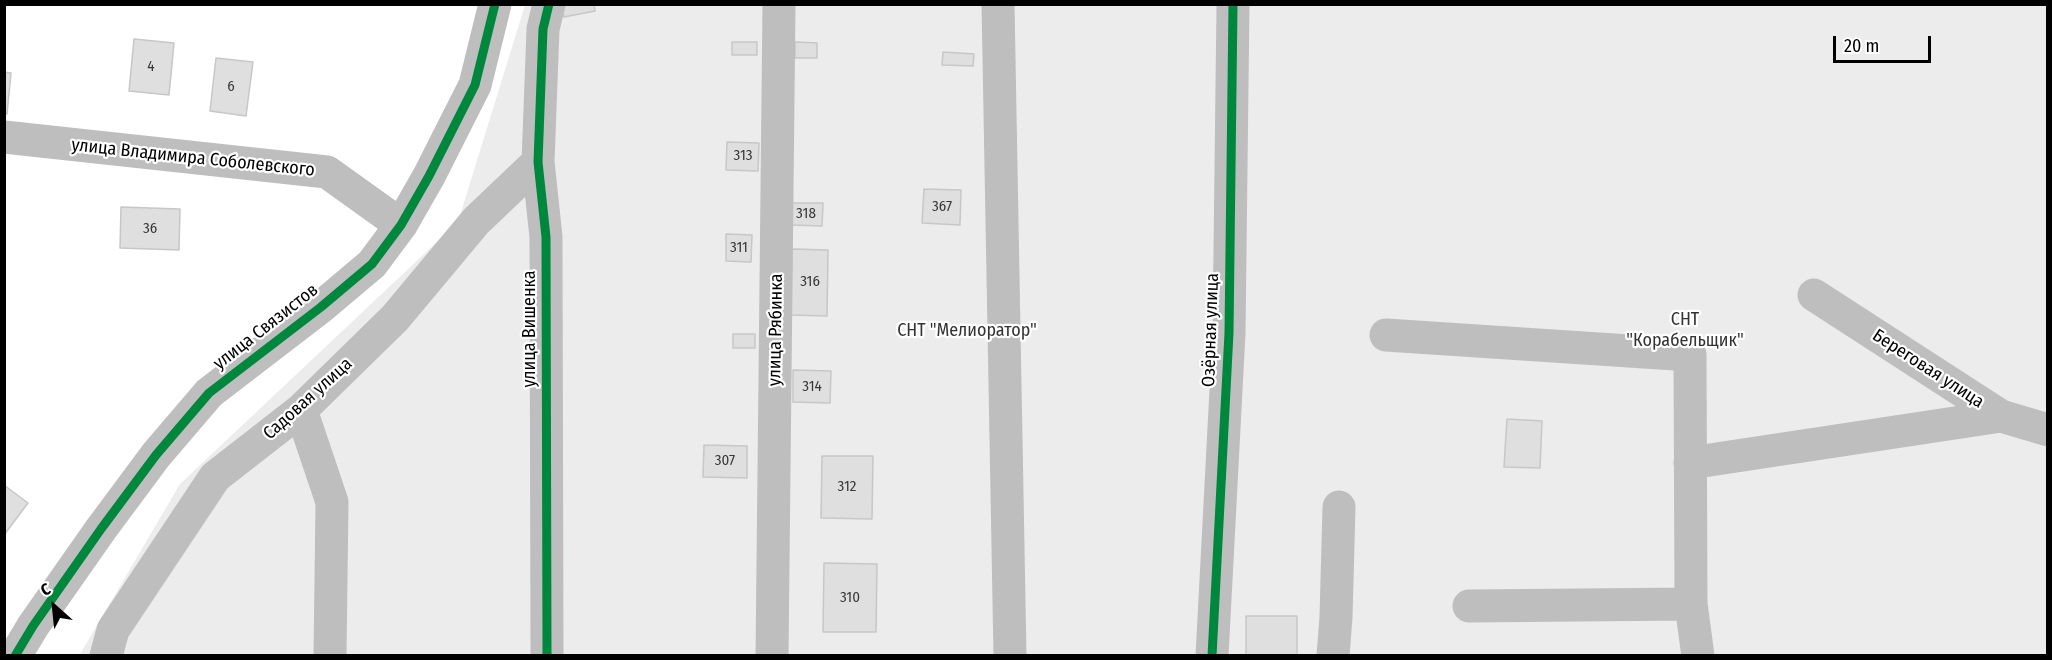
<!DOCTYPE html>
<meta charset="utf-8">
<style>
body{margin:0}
#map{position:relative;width:2052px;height:660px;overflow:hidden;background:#fff;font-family:"Fira Sans Condensed",sans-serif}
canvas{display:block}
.frame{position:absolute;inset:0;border:6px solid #000;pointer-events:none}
.north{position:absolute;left:24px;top:576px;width:60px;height:60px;-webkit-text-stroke:4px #fff;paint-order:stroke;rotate:333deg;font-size:16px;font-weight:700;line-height:24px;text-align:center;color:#000}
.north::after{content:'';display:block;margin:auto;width:21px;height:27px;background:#000;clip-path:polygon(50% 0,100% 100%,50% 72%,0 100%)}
.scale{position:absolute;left:1833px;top:36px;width:98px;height:27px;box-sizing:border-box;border:3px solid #000;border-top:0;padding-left:8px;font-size:18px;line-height:21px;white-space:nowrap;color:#000;-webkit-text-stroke:4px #fff;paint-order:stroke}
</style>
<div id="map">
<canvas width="2052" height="660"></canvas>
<div class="frame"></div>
<div class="north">С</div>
<div class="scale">20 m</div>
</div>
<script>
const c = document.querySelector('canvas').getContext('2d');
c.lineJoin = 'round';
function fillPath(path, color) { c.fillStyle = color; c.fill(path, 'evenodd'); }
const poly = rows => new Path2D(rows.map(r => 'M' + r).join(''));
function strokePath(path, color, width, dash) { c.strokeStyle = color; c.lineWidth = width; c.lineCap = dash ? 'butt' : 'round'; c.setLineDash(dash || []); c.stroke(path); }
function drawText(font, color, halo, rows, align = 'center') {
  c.font = font + ' "Fira Sans Condensed",sans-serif'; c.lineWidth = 4.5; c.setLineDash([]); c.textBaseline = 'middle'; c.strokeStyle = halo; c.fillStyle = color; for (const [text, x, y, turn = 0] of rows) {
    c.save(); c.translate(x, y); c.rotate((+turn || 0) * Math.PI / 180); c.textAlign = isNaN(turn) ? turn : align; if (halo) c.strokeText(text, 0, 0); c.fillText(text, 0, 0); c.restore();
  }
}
fillPath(poly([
 [525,5,2047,5,2047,655,79,656,180,484,458,222]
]), '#ececec');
const building = poly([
 [562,4,594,4,595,11,564,17,562,4],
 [134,39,174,43,169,95,129,91,134,39],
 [732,42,757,42,757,55,732,55,732,42],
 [795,42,817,43,817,58,795,58,795,42],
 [943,52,974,54,973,66,942,65,943,52],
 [216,58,253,62,246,116,210,111,216,58],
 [4,72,11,73,7,114,4,113,4,72],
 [727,142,759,143,758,171,726,170,727,142],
 [924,189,961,190,960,225,922,223,924,189],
 [790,203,823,203,822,226,790,225,790,203],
 [121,207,180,209,179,250,120,248,121,207],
 [726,234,752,235,751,262,726,261,726,234],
 [792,249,828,250,827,316,791,315,792,249],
 [733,334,755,334,755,348,733,348,733,334],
 [793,370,831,371,830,403,793,402,793,370],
 [1507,419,1542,421,1540,468,1504,467,1507,419],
 [704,445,747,446,747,478,703,477,704,445],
 [822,456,873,456,872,519,821,518,822,456],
 [4,485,28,503,4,535,4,485],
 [824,563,877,564,876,632,823,632,824,563],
 [1246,616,1297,616,1297,655,1246,655,1246,616]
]);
fillPath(building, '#dfdfdf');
strokePath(building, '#c7c7c7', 1.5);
strokePath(poly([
 [998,4,1010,656],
 [4,137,327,172,401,225],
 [1814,295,2001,416,2048,430],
 [1386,335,1690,355,1691,604,1698,656],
 [301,410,332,502,330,656],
 [1690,463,2001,416],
 [1469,606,1691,604],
 [15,656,33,626,101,529,156,455,209,393,321,307,372,264,401,225,429,176,475,85,495,4],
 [106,656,113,630,215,477,301,410,395,318,476,221,538,162],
 [547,656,546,237,538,162,543,29,549,4],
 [772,656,779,4],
 [1212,656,1229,333,1233,4],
 [1333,656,1336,617,1339,507]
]), '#bebebe', 33);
strokePath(poly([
 [15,656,33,626,101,529,156,455,209,393,321,307,372,264,401,225,429,176,475,85,495,4],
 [547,656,546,237,538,162,543,29,549,4],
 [1212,656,1229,333,1233,4]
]), '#00873e', 9);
drawText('15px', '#383838', null, [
 ["4",151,67],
 ["6",231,87],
 ["313",743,156],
 ["367",942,207],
 ["318",806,214],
 ["36",150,229],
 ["311",739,248],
 ["316",810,282],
 ["314",812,387],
 ["307",725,461],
 ["312",847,487],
 ["310",850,598]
]);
drawText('18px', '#000', '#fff', [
 ["улица Владимира Соболевского",193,158,6],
 ["улица Связистов",266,327,-38],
 ["улица Вишенка",530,329,-90],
 ["улица Рябинка",776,330,-89],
 ["Озёрная улица",1211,330,-88],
 ["Береговая улица",1928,369,33],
 ["Садовая улица",308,399,-42]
]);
drawText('18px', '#333', '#fff', [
 ["СНТ",1685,320],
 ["\"Корабельщик\"",1685,341],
 ["СНТ \"Мелиоратор\"",967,331]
]);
</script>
